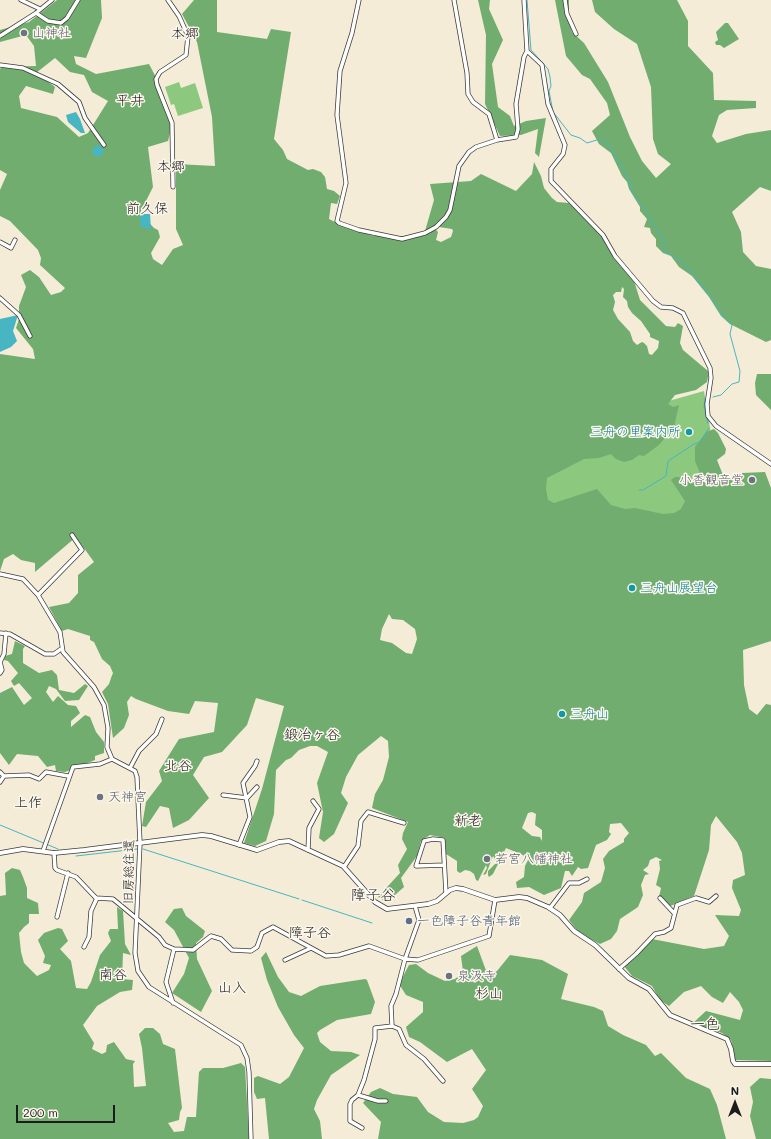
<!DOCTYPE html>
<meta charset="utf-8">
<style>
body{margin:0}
#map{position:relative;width:771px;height:1139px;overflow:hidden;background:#f4ecd6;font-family:Mali,sans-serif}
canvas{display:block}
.north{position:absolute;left:715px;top:1083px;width:40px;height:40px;-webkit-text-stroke:3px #fbf7ec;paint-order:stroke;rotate:0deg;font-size:11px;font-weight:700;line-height:16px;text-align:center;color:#1c1c1c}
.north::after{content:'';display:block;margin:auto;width:14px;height:18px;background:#1c1c1c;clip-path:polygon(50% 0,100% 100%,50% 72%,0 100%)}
.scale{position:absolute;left:16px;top:1105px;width:99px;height:18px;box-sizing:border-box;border:2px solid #1c1c1c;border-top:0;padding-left:5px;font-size:12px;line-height:14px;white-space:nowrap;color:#1c1c1c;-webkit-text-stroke:3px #fbf7ec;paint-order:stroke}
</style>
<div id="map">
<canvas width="771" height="1139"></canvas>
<div class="north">N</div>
<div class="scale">200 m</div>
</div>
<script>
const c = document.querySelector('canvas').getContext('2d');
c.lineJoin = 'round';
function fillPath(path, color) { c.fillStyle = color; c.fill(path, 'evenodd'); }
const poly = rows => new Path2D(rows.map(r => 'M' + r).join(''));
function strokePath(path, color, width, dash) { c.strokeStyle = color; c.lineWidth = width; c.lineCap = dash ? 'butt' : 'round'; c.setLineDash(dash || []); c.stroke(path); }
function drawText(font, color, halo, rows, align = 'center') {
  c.font = font + ' Mali,"Klee One",sans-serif'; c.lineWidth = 3; c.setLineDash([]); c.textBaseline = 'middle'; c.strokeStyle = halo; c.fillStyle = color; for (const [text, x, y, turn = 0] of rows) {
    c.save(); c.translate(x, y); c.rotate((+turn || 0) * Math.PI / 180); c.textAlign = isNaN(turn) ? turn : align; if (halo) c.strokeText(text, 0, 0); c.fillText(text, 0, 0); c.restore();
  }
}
fillPath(poly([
 [179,82,181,88,195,83,203,108,178,116,174,104,171,105,165,87],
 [704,391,711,434,702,488,689,501,683,549,540,507,534,472,665,402]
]), '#8cc97f');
fillPath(poly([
 [57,0,101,0,102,18,86,58,74,56,76,64,96,74,149,64,160,85,173,121,168,141,148,147,153,187,140,213,154,228,158,230,160,237,151,253,153,259,162,265,173,249,183,245,176,229,176,164,215,166,212,117,197,42,182,14,194,0,217,0,217,32,267,39,271,29,291,32,274,139,283,150,287,159,308,170,313,169,321,172,325,177,327,189,334,191,340,196,337,204,331,203,329,219,345,227,374,236,403,236,421,233,424,236,426,235,425,231,434,200,430,184,471,181,481,174,516,191,532,174,534,162,541,176,544,188,552,198,557,202,569,203,604,238,634,281,640,300,666,326,675,327,678,323,683,326,680,343,683,350,708,371,708,377,707,382,696,390,675,395,668,404,673,407,679,405,674,427,659,445,644,456,639,455,632,460,624,462,616,459,611,454,599,458,584,459,547,478,546,489,548,500,554,503,597,489,611,505,625,509,635,508,663,514,674,513,681,509,685,501,671,480,675,477,679,477,687,482,700,485,702,478,695,461,695,447,706,432,714,429,718,433,726,449,725,454,717,460,723,475,733,478,742,473,765,472,771,488,771,641,743,650,744,685,749,709,757,715,766,704,771,705,771,1061,735,1060,731,1040,722,1033,693,1023,706,1011,740,1020,743,1010,739,1002,730,992,723,1003,712,997,701,986,684,992,669,1006,660,1000,652,986,632,976,624,966,640,947,645,942,652,939,704,949,724,946,729,936,715,915,739,916,741,910,732,888,733,880,745,875,742,853,737,842,716,816,711,825,709,850,694,896,668,907,659,897,661,888,656,885,660,869,659,861,662,860,656,857,650,860,648,866,643,870,649,874,645,875,641,885,643,895,638,907,620,919,617,931,611,939,600,944,580,934,569,920,582,902,584,893,601,882,605,868,603,859,609,851,624,842,624,839,629,833,621,823,610,824,609,832,611,834,607,840,596,845,588,868,581,869,578,867,572,876,569,871,565,871,561,888,544,895,529,887,517,888,516,882,524,877,525,866,529,858,525,856,506,848,493,874,489,877,488,875,488,871,497,862,493,856,486,874,483,875,487,868,486,865,478,881,476,880,474,874,470,871,465,870,460,873,457,871,457,861,446,854,445,838,430,835,421,841,417,856,401,878,404,887,387,902,378,897,400,873,398,865,407,849,402,839,403,833,408,822,372,808,375,794,383,780,389,757,388,741,381,736,358,755,346,777,341,793,348,803,334,834,324,842,319,838,323,812,317,783,328,752,317,746,310,746,299,750,291,758,286,760,276,770,274,814,266,841,255,846,244,843,262,789,284,706,256,698,247,725,222,752,204,757,193,775,209,798,189,820,173,828,169,808,160,806,146,827,142,826,146,802,162,781,159,771,179,739,214,732,218,703,195,701,189,714,168,711,136,699,131,696,127,702,129,715,124,728,113,738,108,704,102,692,109,684,111,678,113,673,110,666,102,659,94,642,90,640,90,636,68,629,62,631,49,607,69,603,78,593,78,575,94,562,76,537,35,572,35,563,21,560,13,554,4,559,0,571,0,354,35,359,33,349,16,328,19,319,19,306,26,287,21,275,30,270,39,277,51,295,61,292,65,288,40,265,41,258,38,250,10,221,0,216,0,190,7,174,0,170,0,69,2,67,36,66,34,46,26,35,0,42,0,30,29,22],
 [55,58,70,72,84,75,92,92,108,101,88,133,79,137,57,117,21,108,19,96,26,86,53,94,55,87,36,73],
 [439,227,452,229,453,231,451,237,441,242,436,240,438,232,434,228],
 [622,287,624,289,623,297,627,301,628,307,632,313,641,321,650,334,650,337,659,341,658,348,652,355,649,354,647,346,644,343,642,342,637,345,633,341,630,332,618,319,613,310,615,302,613,295,616,292,621,292],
 [389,614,392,619,403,620,415,629,417,639,412,654,406,653,392,643,380,640,382,629],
 [532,812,536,814,535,825,542,830,542,841,540,837,532,836,522,828,528,813],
 [478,0,490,0,489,9,503,40,492,64,498,107,510,116,514,126,526,121,546,118,539,157,535,153,538,129,521,135,500,136,485,104,486,35],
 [555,0,569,0,569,17,572,32,584,43,608,82,630,137,642,161,656,178,671,164,658,154,653,139,651,87,637,44,614,29,595,12,592,0,677,0,688,21,688,46,713,73,714,100,756,101,756,108,727,110,719,115,712,136,717,143,746,134,771,130,771,191,760,187,732,212,741,232,743,252,756,266,771,269,771,340,766,342,730,324,721,316,709,297,692,276,679,267,671,256,663,253,656,246,656,239,651,233,650,228,644,227,647,219,640,211,640,207,629,189,627,182,622,176,611,153,599,144,592,131,610,115,607,103,590,79,582,75,566,56],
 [725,23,728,23,739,39,724,48,720,45,716,45,715,42,718,40,716,32],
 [757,374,771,374,771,410,756,395,755,383],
 [15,641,25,646,23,649,23,663,39,673,52,670,57,675,59,690,74,693,85,684,88,686,79,700,65,701,56,689,49,686,46,692,53,702,58,696,68,705,76,706,80,713,71,721,71,727,85,715,90,717,96,732,104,742,104,753,95,756,95,760,65,772,56,771,55,765,47,767,38,756,17,754,9,765,0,753,0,693,12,687,24,705,32,698,19,683,14,686,11,681,18,673,8,661,4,660,5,656,12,654],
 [12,868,20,870,23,877,27,888,27,898,38,903,39,914,29,914,29,923,24,927,19,933,21,952,24,963,37,976,49,970,51,965,43,963,45,956,38,940,44,933,58,928,62,929,68,941,60,949,71,961,76,988,87,989,91,982,100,955,111,941,108,933,110,929,118,929,117,907,123,911,125,944,131,955,123,953,122,979,133,980,132,990,120,992,97,1006,83,1025,94,1043,92,1049,102,1054,106,1052,107,1045,114,1042,126,1059,135,1061,133,1064,134,1087,146,1086,142,1048,139,1034,145,1028,153,1028,160,1034,163,1044,175,1049,182,1108,180,1112,179,1120,168,1123,174,1132,184,1131,187,1117,196,1117,199,1072,203,1068,223,1068,241,1063,245,1067,249,1139,0,1139,0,896,6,895,5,873],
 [182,908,186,916,205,931,203,937,196,943,197,959,212,991,201,1012,172,993,184,974,189,958,174,930,165,922,174,909],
 [477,946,488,976,497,971,510,955,542,960,568,974,561,999,594,1007,603,1011,608,1026,623,1035,646,1045,655,1056,661,1053,686,1078,710,1089,717,1105,726,1139,378,1139,381,1122,363,1103,371,1092,380,1088,393,1094,417,1097,428,1112,444,1122,463,1123,474,1120,478,1117,483,1106,472,1089,486,1070,472,1049,447,1062,420,1042,409,1037,406,1027,423,1012,423,1002,406,995,399,984,409,965,416,964,428,973,445,981,455,979,463,972,461,956],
 [266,952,278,977,289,992,301,996,320,986,365,979,367,980,375,1002,371,1014,337,1020,320,1030,317,1033,320,1042,331,1051,351,1052,360,1055,331,1075,317,1100,314,1109,320,1121,322,1139,269,1139,265,1098,257,1099,254,1092,254,1078,258,1076,280,1084,289,1077,304,1048,294,1035,278,1007,267,980,261,958],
 [760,1078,771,1079,771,1139,756,1139,750,1116,753,1102,750,1087]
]), '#71ad6e');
fillPath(poly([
 [76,112,80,119,85,133,81,133,68,122,66,115],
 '92.5 151a5.5 5.5 0 1 1 11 0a5.5 5.5 0 1 1-11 0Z',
 [140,214,150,214,151,230,140,226],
 [18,315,13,331,17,341,11,347,0,352,0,319]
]), '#47b5c2');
strokePath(poly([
 [527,0,531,50,548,69,550,77,551,86,549,91,553,112,571,135,580,138,587,143,600,139,609,145,627,176,634,196,645,209,664,241,664,251,683,262,711,297,723,317,732,325,730,334,740,371,739,382,732,384,721,395,713,397],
 [705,399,704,406,708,424],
 [639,490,643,490,666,476,668,461,694,444,700,442,709,428],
 [0,825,58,849],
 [143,849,299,899],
 [76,856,137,849],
 [302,900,372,923]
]), '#47b5c2', 1);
const minor = poly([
 [21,0,40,9],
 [168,0,179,16,188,36,186,55,160,72,156,79,157,85,172,123,173,187],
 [359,0,352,33,340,71,337,115,346,183,337,221,339,223,359,230,402,239,425,233,436,227,446,217,450,210,459,166,469,152,476,147,497,140,516,137,518,129,516,104,524,57,527,51,524,0],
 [454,0,467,73,468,94,473,102,489,114,497,140],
 [565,0,567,14,576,34],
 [36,13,48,21,61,23,67,18,78,0],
 [0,36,36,13,52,0],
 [527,51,542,65,548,104,565,145,563,154,551,169,551,181,603,235,615,256,653,301,661,307,673,308,683,313,710,368,711,378,707,404,708,416,716,426,771,464],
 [0,65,23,68,58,84,79,102,85,118,104,145],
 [0,242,11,248,15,240],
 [0,298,19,315,30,336],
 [0,574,23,579,38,595,60,632,63,652,94,687,104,705,108,728,107,747,112,759,135,771,137,777,140,843,135,953,138,971,149,987,241,1045,247,1058,249,1072,251,1139],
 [38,595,82,550,72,535],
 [0,633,10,634,45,654,54,654,61,649],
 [0,673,2,670,0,662,4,654,6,633],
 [130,768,139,751,156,734,162,719],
 [0,772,4,776,29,775,39,779,46,772,68,776],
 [0,782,4,776],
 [223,795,247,798,257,787],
 [239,845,250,817,243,783,255,766,257,761],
 [308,850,309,828,319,809,313,801],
 [43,851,73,767,100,764,112,759],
 [54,853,55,868,57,870,76,877,96,898,113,899,159,937,165,945,174,949,166,982,173,1003],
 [444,865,416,866,424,841,433,839,443,840,446,893],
 [344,867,358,846,361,821,368,812,404,823],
 [660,898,674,913],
 [550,908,569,883,579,883,587,879],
 [57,917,68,873],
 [84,947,89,937,91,911,97,898],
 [174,949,193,950,211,936,221,939,232,950,251,951,257,947,262,933,273,927,326,956,339,955,369,946,405,959,418,960,489,936,495,900],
 [285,960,311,948],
 [619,969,636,954,655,934,664,932,671,928,677,905,696,898,709,902,716,896],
 [392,1026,391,1006,396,994,405,959,419,920,415,906],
 [358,1095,378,1101,386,1101],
 [362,1128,350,1121,350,1104,352,1100,358,1095,364,1080,375,1039,375,1028,392,1026,399,1029,406,1045,424,1059,443,1081]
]);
const tertiary = poly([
 [0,853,23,849,54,853,84,850,202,835,211,836,257,850,279,842,289,841,343,866,375,902,387,909,428,904,437,901,450,890,456,888,463,889,495,900,519,897,527,898,548,907,560,915,574,931,595,945,629,978,649,989,670,1015,727,1039,731,1049,733,1061,735,1064,771,1064]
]);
strokePath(minor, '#3c3b38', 5);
strokePath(tertiary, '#3c3b38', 5.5);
strokePath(minor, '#fff', 3.5);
strokePath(tertiary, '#fff', 4);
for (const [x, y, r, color] of [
 [24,33,4,"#6b7280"],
 [689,432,4,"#0f9aa8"],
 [752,480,4,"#6b7280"],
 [632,588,4,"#0f9aa8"],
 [562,714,4,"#0f9aa8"],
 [100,797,4,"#6b7280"],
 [487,859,4,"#6b7280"],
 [409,921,4,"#5c6f8a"],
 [449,976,4,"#6b7280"]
]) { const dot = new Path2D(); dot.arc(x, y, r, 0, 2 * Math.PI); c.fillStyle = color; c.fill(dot); strokePath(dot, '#fbf7ec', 1.5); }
drawText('13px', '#5b616d', '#fbf7ec', [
 ["山神社",32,33],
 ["小香観音堂",744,480,"right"],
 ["天神宮",108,797],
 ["若宮八幡神社",495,859],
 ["泉汲寺",457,976]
], 'left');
drawText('13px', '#0d838f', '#fbf7ec', [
 ["三舟の里案内所",681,432,"right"],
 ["三舟山展望台",640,588],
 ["三舟山",570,714]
], 'left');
drawText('13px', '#1c1c1c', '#fbf7ec', [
 ["旧房総往還",129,872,-89]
]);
drawText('13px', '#4e5e75', '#fbf7ec', [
 ["一色障子谷青年館",417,921]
], 'left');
drawText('14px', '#1c1c1c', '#fbf7ec', [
 ["本郷",185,34],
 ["平井",130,101],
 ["本郷",171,167],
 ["前久保",147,209],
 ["鍛冶ヶ谷",312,735],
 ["北谷",178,766],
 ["上作",28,803],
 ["新老",468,821],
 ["障子谷",310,933],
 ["南谷",113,975],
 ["山入",232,988],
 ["杉山",489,994]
]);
drawText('15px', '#1c1c1c', '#fbf7ec', [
 ["障子谷",373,895],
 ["一色",705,1024]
]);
</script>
